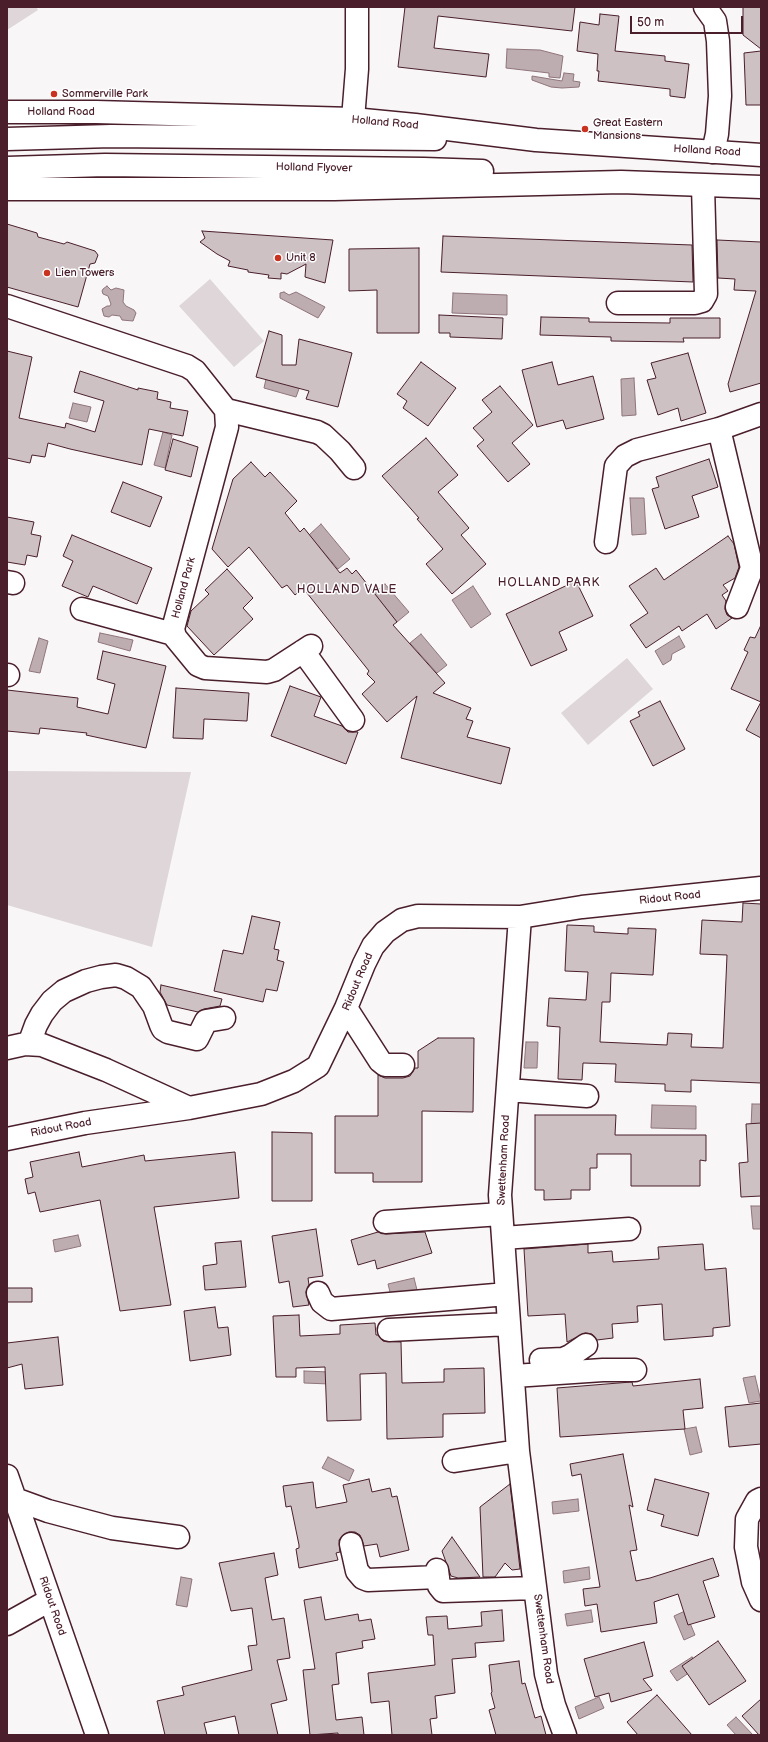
<!DOCTYPE html>
<style>
body{margin:0}
#map{position:relative;width:768px;height:1742px;overflow:hidden;background:#f8f6f7;font-family:"Balsamiq Sans",sans-serif}
canvas{display:block}
.frame{position:absolute;inset:0;border:8px solid #4a1f2b;pointer-events:none}
.scale{position:absolute;left:630px;top:16px;width:113px;height:18px;box-sizing:border-box;border:2px solid #4a1f2b;border-top:0;padding-left:5px;font-size:12px;line-height:14px;white-space:nowrap;color:#4a1f2b;-webkit-text-stroke:3px #fff;paint-order:stroke}
</style>
<div id="map">
<canvas width="768" height="1742"></canvas>
<div class="frame"></div>
<div class="scale">50 m</div>
</div>
<script>
const c = document.querySelector('canvas').getContext('2d');
c.lineJoin = 'round';
function fillPath(path, color) { c.fillStyle = color; c.fill(path, 'evenodd'); }
const poly = rows => new Path2D(rows.map(r => 'M' + r).join(''));
function strokePath(path, color, width, dash) { c.strokeStyle = color; c.lineWidth = width; c.lineCap = dash ? 'butt' : 'round'; c.setLineDash(dash || []); c.stroke(path); }
function drawText(font, color, halo, rows, align = 'center') {
  c.font = font + ' "Balsamiq Sans",sans-serif'; c.lineWidth = 3; c.setLineDash([]); c.textBaseline = 'middle'; c.strokeStyle = halo; c.fillStyle = color; for (const [text, x, y, turn = 0] of rows) {
    c.save(); c.translate(x, y); c.rotate((+turn || 0) * Math.PI / 180); c.textAlign = isNaN(turn) ? turn : align; if (halo) c.strokeText(text, 0, 0); c.fillText(text, 0, 0); c.restore();
  }
}
fillPath(poly([
 [7,7,36,7,38,10,7,30],
 [210,279,264,341,234,367,179,306],
 [627,658,653,689,588,745,561,713],
 [7,771,191,772,152,947,7,905]
]), '#ded6d9');
const water = poly([
 [507,49,540,50,563,56,560,78,549,77,549,73,506,68,507,49],
 [564,73,574,74,573,81,580,82,579,87,562,88,551,87,532,80,532,76,562,81,564,73],
 [107,286,111,290,116,288,124,290,123,302,126,306,134,310,136,313,133,321,122,320,120,316,112,315,109,317,104,316,102,309,107,306,110,306,111,304,108,296,103,294,102,291,103,289,107,286],
 [284,292,289,295,296,292,325,307,318,318,280,298,280,293,284,292],
 [453,293,507,295,507,315,452,313,453,293],
 [634,378,636,415,622,416,621,379,634,378],
 [266,379,300,386,296,397,264,388,266,379],
 [73,403,91,407,87,422,69,418,73,403],
 [163,432,172,435,165,468,154,465,163,432],
 [630,498,644,498,646,534,632,535,630,498],
 [321,524,350,559,338,569,309,535,321,524],
 [385,584,409,612,397,622,374,593,385,584],
 [473,586,491,614,471,628,452,600,473,586],
 [100,633,133,640,130,651,98,642,100,633],
 [421,634,447,665,437,673,410,643,421,634],
 [679,636,685,647,672,654,671,660,663,665,655,651,679,636],
 [39,638,48,641,40,673,29,671,39,638],
 [526,1042,538,1042,537,1068,524,1068,526,1042],
 [752,1104,761,1104,761,1127,751,1127,752,1104],
 [652,1105,696,1106,696,1129,651,1128,652,1105],
 [751,1206,761,1206,761,1229,753,1229,751,1206],
 [78,1235,81,1246,55,1252,53,1240,78,1235],
 [414,1278,417,1290,391,1296,388,1284,414,1278],
 [304,1371,330,1372,330,1384,304,1383,304,1371],
 [755,1376,761,1401,749,1403,743,1378,755,1376],
 [696,1427,702,1452,690,1455,684,1429,696,1427],
 [328,1457,354,1470,349,1481,322,1468,328,1457],
 [578,1499,579,1511,553,1514,552,1502,578,1499],
 [589,1567,590,1579,564,1583,563,1571,589,1567],
 [181,1577,192,1579,187,1607,176,1605,181,1577],
 [591,1610,593,1622,567,1626,565,1614,591,1610],
 [685,1611,695,1635,684,1640,674,1616,685,1611],
 [692,1657,699,1666,677,1681,670,1671,692,1657],
 [599,1697,604,1708,579,1719,575,1707,599,1697],
 [736,1717,753,1735,736,1735,727,1725,736,1717]
]);
fillPath(water, '#bdadb0');
strokePath(water, '#8f747b', 1);
const building = poly([
 [405,7,575,7,572,31,438,16,434,48,489,54,486,77,398,67,405,7],
 [743,7,761,7,761,49,743,35,743,7],
 [600,14,619,16,615,51,665,56,665,61,689,64,685,98,670,96,670,89,598,81,599,71,597,71,598,54,577,51,580,22,599,25,600,14],
 [761,51,761,105,746,105,744,53,761,51],
 [7,224,37,233,38,237,64,244,67,242,95,251,98,255,95,263,90,264,78,307,7,287,7,224],
 [202,231,333,240,325,283,305,277,306,264,287,274,281,273,281,279,268,278,269,275,248,272,248,270,228,266,230,261,217,254,200,242,205,238,202,231],
 [443,236,692,245,693,282,441,272,443,236],
 [717,240,761,242,761,383,730,392,728,384,756,291,734,290,735,279,718,278,717,240],
 [419,248,419,333,377,333,377,290,349,291,349,249,419,248],
 [439,315,503,318,502,339,450,337,450,333,439,333,439,315],
 [541,317,589,318,589,322,670,323,670,318,720,318,720,338,683,338,684,342,611,341,611,337,540,335,541,317],
 [269,331,282,335,282,365,296,365,299,339,352,353,338,407,306,399,309,391,256,377,269,331],
 [7,351,32,357,19,418,65,428,66,423,95,432,104,401,74,392,80,371,138,390,138,388,158,392,157,399,171,402,170,408,188,411,183,436,149,429,142,465,70,449,48,443,45,457,32,455,30,463,7,458,7,351],
 [688,353,706,413,681,421,678,408,658,415,647,380,656,378,651,363,688,353],
 [421,362,456,388,428,426,403,408,407,401,397,394,421,362],
 [552,362,558,385,593,376,604,419,566,429,563,420,537,427,522,370,552,362],
 [500,386,533,425,512,443,530,464,508,482,477,446,484,440,473,428,492,412,482,400,500,386],
 [426,438,458,475,438,492,469,528,461,535,486,564,452,594,426,564,443,549,417,519,419,518,382,476,426,438],
 [173,439,198,447,191,477,165,470,173,439],
 [709,459,718,487,692,496,699,517,665,529,652,489,659,487,656,477,709,459],
 [251,462,265,477,270,472,297,501,285,513,300,532,304,528,340,573,347,568,352,574,356,570,397,622,393,625,445,683,433,693,471,708,466,719,473,721,467,737,510,748,501,784,401,758,417,696,387,722,362,694,375,682,367,674,369,671,303,588,295,595,287,585,282,588,249,547,228,567,212,549,233,479,251,462],
 [123,482,162,497,150,527,111,512,123,482],
 [7,517,34,522,31,534,41,536,37,557,27,555,25,565,7,562,7,517],
 [72,535,152,568,137,604,93,586,88,597,62,586,73,561,63,556,72,535],
 [728,536,734,544,739,567,735,578,723,585,728,591,722,595,726,601,725,609,727,615,732,618,716,629,707,614,682,631,679,626,646,648,630,625,648,613,629,586,656,568,664,580,728,536],
 [227,569,253,598,243,608,253,619,214,655,187,626,191,611,209,594,205,590,227,569],
 [576,581,593,616,559,632,567,650,531,666,506,614,576,581],
 [761,625,761,702,731,689,748,652,744,650,750,637,755,638,761,625],
 [103,651,166,666,146,748,86,735,87,733,40,728,39,734,7,731,7,690,78,698,77,707,108,714,115,684,97,679,103,651],
 [290,686,321,697,314,716,342,726,348,732,358,732,346,764,271,736,290,686],
 [176,688,249,693,247,721,204,719,203,739,173,738,176,688],
 [660,701,685,749,653,766,630,721,640,716,638,712,660,701],
 [761,702,761,738,746,730,761,702],
 [743,903,761,904,761,1083,691,1080,691,1092,665,1091,665,1084,615,1082,616,1064,583,1063,582,1080,558,1079,560,1027,547,1026,549,998,586,1000,588,972,565,971,567,925,594,926,594,932,628,934,628,928,656,929,653,975,611,973,610,1002,602,1002,600,1042,667,1045,668,1033,692,1034,691,1047,723,1048,727,955,700,954,702,920,742,922,743,903],
 [252,916,280,922,274,949,279,950,277,960,284,962,277,991,266,989,263,1002,214,991,223,950,243,954,252,916],
 [161,985,222,999,220,1006,204,1009,198,1012,167,1005,160,992,161,985],
 [438,1038,474,1038,473,1112,422,1111,422,1182,373,1182,373,1173,335,1173,335,1116,378,1116,378,1075,385,1078,403,1078,410,1076,415,1068,418,1068,418,1051,438,1038],
 [535,1115,616,1115,615,1135,706,1135,706,1161,700,1160,700,1186,631,1186,631,1154,597,1154,597,1168,590,1168,590,1190,571,1190,571,1199,544,1200,544,1190,535,1190,535,1115],
 [761,1123,761,1196,741,1197,739,1163,748,1162,746,1124,761,1123],
 [272,1132,312,1133,312,1201,272,1201,272,1132],
 [79,1152,82,1167,144,1155,145,1161,235,1152,239,1198,154,1207,171,1305,120,1311,100,1200,40,1212,35,1192,28,1194,25,1179,33,1177,30,1162,79,1152],
 [316,1229,323,1276,308,1278,309,1285,306,1292,309,1305,293,1307,289,1281,279,1283,272,1236,316,1229],
 [378,1232,386,1234,425,1232,432,1253,377,1269,375,1260,358,1265,351,1240,378,1232],
 [241,1241,246,1287,205,1290,203,1266,217,1264,215,1243,241,1241],
 [588,1244,588,1253,612,1251,613,1262,659,1259,658,1247,703,1244,705,1270,726,1268,730,1326,713,1328,713,1336,664,1340,662,1304,637,1306,638,1322,612,1324,613,1338,597,1340,592,1334,585,1333,567,1342,565,1314,528,1316,524,1249,588,1244],
 [7,1288,32,1288,32,1302,7,1302,7,1288],
 [215,1307,218,1328,228,1327,231,1355,190,1361,184,1311,215,1307],
 [299,1315,300,1336,340,1334,340,1325,375,1323,376,1335,378,1335,383,1341,401,1342,402,1383,444,1382,444,1369,484,1368,485,1413,443,1414,443,1437,387,1439,386,1373,360,1374,361,1420,327,1421,325,1367,296,1368,296,1377,276,1377,273,1316,299,1315],
 [58,1337,63,1385,25,1389,22,1364,7,1368,7,1343,58,1337],
 [700,1379,703,1408,683,1410,685,1429,560,1437,557,1388,631,1382,632,1382,633,1386,700,1379],
 [761,1403,761,1444,729,1447,725,1407,761,1403],
 [623,1454,633,1507,629,1505,637,1550,630,1551,636,1581,650,1578,713,1558,719,1576,703,1581,715,1617,688,1625,678,1594,654,1602,657,1623,601,1632,597,1604,585,1606,583,1589,600,1587,581,1474,572,1476,570,1464,623,1454],
 [369,1479,372,1492,390,1488,392,1497,397,1496,409,1550,380,1557,377,1544,364,1546,360,1535,355,1532,349,1532,343,1535,339,1540,340,1552,336,1553,338,1560,299,1568,296,1549,299,1548,299,1545,291,1506,286,1507,283,1486,313,1482,316,1508,347,1502,343,1485,369,1479],
 [655,1479,709,1493,698,1536,661,1526,664,1515,647,1510,655,1479],
 [510,1484,520,1569,512,1570,505,1563,495,1577,483,1577,480,1507,510,1484],
 [452,1537,480,1577,458,1578,451,1576,442,1551,452,1537],
 [274,1553,278,1575,265,1578,272,1620,284,1618,290,1658,277,1660,287,1700,271,1704,278,1735,239,1735,235,1716,204,1723,207,1735,165,1735,157,1701,184,1695,182,1687,252,1670,248,1646,257,1645,252,1608,231,1611,219,1563,274,1553],
 [321,1597,325,1620,358,1614,359,1621,371,1619,375,1639,362,1641,363,1648,336,1653,339,1684,332,1685,336,1720,362,1717,364,1735,338,1735,338,1733,310,1735,303,1670,315,1669,304,1600,321,1597],
 [502,1610,504,1641,475,1643,476,1657,452,1659,455,1693,435,1696,437,1718,430,1719,432,1735,392,1735,389,1701,371,1703,368,1673,435,1665,433,1635,428,1635,426,1617,447,1616,448,1629,482,1626,481,1612,502,1610],
 [718,1641,746,1681,709,1705,682,1666,718,1641],
 [644,1642,653,1676,643,1679,652,1690,611,1702,609,1693,595,1697,584,1659,644,1642],
 [519,1661,522,1684,525,1683,535,1718,541,1716,546,1735,496,1735,489,1710,495,1708,491,1693,492,1692,489,1665,519,1661],
 [657,1695,692,1735,638,1735,627,1722,657,1695],
 [761,1699,761,1735,759,1735,742,1716,761,1699]
]);
fillPath(building, '#cdc1c4');
strokePath(building, '#4a1f2b', 1);
const minor = poly([
 [705,7,715,21,718,41,720,96,717,134,713,152],
 [353,119,357,69,357,7],
 [618,303,695,303,702,301,706,294,703,186],
 [7,306,187,366,195,371,226,410,227,427,173,629,175,637,198,665,205,668,267,672,274,670,311,646],
 [226,410,317,432,323,435,340,451,354,468],
 [719,429,752,568,737,607],
 [606,542,616,466,625,456,637,450,719,429,761,414],
 [7,582,13,583],
 [82,609,173,634],
 [303,651,353,720],
 [7,675,8,675],
 [520,917,500,1195,518,1451,546,1674,554,1705,565,1735],
 [346,1008,380,1061,385,1065,403,1065],
 [29,1044,36,1025,42,1014,52,1001,64,991,86,981,101,977,116,975,126,978,141,987,154,1006,161,1025,163,1029,168,1032,197,1039,206,1021,224,1018],
 [7,1048,25,1044,42,1045,106,1070,189,1108],
 [508,1090,587,1096],
 [7,1139,85,1123,189,1108,261,1094,294,1081,318,1066,346,1008,364,964,373,946,385,932,402,920,418,916,520,917,582,907,761,888],
 [385,1222,501,1214],
 [503,1238,629,1229],
 [318,1293,322,1302,331,1309,507,1294],
 [389,1330,509,1324],
 [541,1360,563,1359,570,1356,586,1345],
 [514,1376,603,1370,635,1370],
 [454,1461,518,1451],
 [7,1476,97,1735],
 [15,1499,48,1511,112,1528,178,1537],
 [761,1499,757,1501,747,1519,746,1547,753,1582,761,1600],
 [351,1544,357,1571,363,1578,368,1580,438,1577],
 [437,1570,439,1586,443,1591,535,1588],
 [7,1624,50,1600]
]);
const major = poly([
 [7,112,96,112,353,119,415,125,536,140,761,155],
 [7,139,111,136,435,139],
 [7,168,105,165,424,169,482,171],
 [7,189,334,189,621,182,761,187]
]);
strokePath(minor, '#4a1f2b', 25);
strokePath(major, '#4a1f2b', 25);
strokePath(minor, '#fff', 22);
strokePath(major, '#fff', 22);
for (const [x, y, r, color] of [
 [54,94,4,"#c8321e"],
 [585,129,4,"#c8321e"],
 [278,258,4,"#c8321e"],
 [47,273,4,"#c8321e"]
]) { const dot = new Path2D(); dot.arc(x, y, r, 0, 2 * Math.PI); c.fillStyle = color; c.fill(dot); strokePath(dot, '#fff', 1.5); }
drawText('11px', '#4a1f2b', '#fff', [
 ["Sommerville Park",62,94],
 ["Great Eastern",593,123],
 ["Mansions",593,136],
 ["Unit 8",286,258],
 ["Lien Towers",55,273]
], 'left');
drawText('11px', '#4a1f2b', '#fff', [
 ["Holland Road",61,112],
 ["Holland Road",385,123,5],
 ["Holland Road",707,151,3],
 ["Holland Flyover",314,168,1],
 ["Holland Park",184,588,-75],
 ["Ridout Road",670,898,-6],
 ["Ridout Road",358,982,-67],
 ["Ridout Road",61,1128,-11],
 ["Swettenham Road",504,1160,-87],
 ["Ridout Road",52,1606,71],
 ["Swettenham Road",543,1639,82]
]);
c.letterSpacing = '1px';
drawText('12px', '#4a1f2b', '#fff', [
 ["HOLLAND PARK",549,583],
 ["HOLLAND VALE",347,590]
]);
c.letterSpacing = '0px';
</script>
